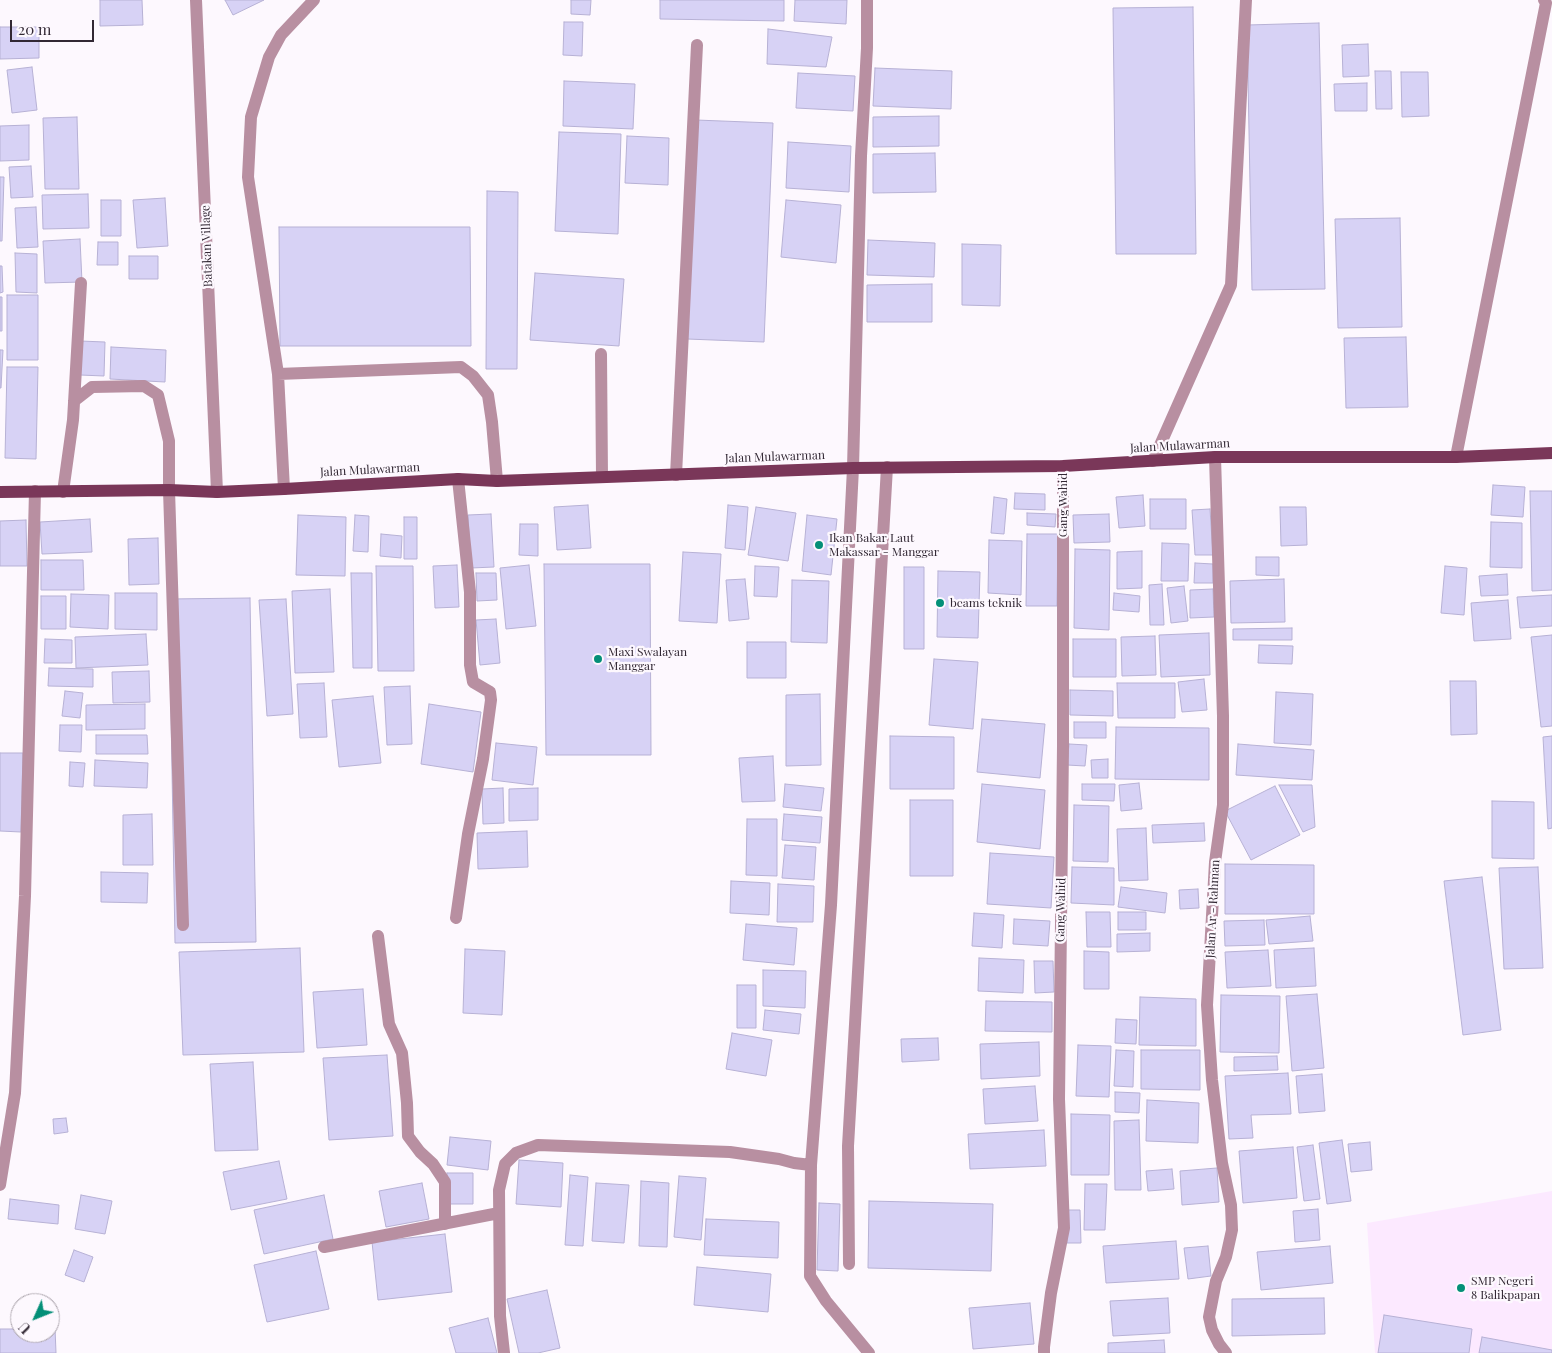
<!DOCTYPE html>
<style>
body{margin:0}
#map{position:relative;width:1552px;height:1353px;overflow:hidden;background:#fdf8fe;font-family:"Playfair Display",serif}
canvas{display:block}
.north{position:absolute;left:10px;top:1293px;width:50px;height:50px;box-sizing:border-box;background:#fdf8fe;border:1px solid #aca5ad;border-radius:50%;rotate:226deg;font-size:14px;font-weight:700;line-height:20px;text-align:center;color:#322834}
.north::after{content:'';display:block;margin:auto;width:18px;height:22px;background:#048f78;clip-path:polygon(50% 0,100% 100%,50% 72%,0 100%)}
.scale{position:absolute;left:10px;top:20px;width:84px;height:22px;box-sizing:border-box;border:2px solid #322834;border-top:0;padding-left:6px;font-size:15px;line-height:18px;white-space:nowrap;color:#322834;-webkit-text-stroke:4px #fdf8fe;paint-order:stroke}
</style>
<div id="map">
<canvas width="1552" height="1353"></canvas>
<div class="north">U</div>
<div class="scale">20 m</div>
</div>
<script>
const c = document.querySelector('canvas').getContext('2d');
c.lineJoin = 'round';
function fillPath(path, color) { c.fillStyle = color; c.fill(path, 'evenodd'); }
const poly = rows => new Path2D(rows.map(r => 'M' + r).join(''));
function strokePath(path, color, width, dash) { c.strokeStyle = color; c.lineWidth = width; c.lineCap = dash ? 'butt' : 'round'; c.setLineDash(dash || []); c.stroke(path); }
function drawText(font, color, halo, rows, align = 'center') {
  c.font = font + ' "Playfair Display",serif'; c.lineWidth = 4.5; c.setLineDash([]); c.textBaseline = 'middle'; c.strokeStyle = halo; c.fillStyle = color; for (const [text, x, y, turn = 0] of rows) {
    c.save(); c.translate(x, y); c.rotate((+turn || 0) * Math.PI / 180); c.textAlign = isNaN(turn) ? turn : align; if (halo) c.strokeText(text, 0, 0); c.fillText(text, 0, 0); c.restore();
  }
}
fillPath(poly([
 [1552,1191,1552,1353,1375,1353,1367,1223]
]), '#fce9ff');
const building = poly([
 [100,0,142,0,143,25,100,26,100,0],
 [225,0,264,0,233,15,225,0],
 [571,0,591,0,590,15,571,14,571,0],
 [660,0,784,0,784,21,660,19,660,0],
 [795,0,847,0,846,24,794,21,795,0],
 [1193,7,1196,254,1116,254,1113,8,1193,7],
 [564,22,583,22,582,56,563,55,564,22],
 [1319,23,1325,289,1252,290,1247,25,1319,23],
 [0,27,39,27,39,58,0,59,0,27],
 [768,29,832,37,826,67,767,64,768,29],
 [1368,44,1369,76,1343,77,1342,45,1368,44],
 [32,67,37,110,12,113,7,70,32,67],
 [875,68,952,71,951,109,873,106,875,68],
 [1375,71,1391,71,1392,109,1376,109,1375,71],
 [1401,72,1428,72,1429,116,1402,117,1401,72],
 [798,73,855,76,853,111,796,108,798,73],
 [564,81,635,84,633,129,563,126,564,81],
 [1367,83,1367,111,1335,111,1334,84,1367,83],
 [939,116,939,146,873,147,873,117,939,116],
 [77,117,79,189,45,189,43,118,77,117],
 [696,120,773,123,764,342,687,339,696,120],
 [29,125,29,160,0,161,0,126,29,125],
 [559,132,621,134,618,234,555,231,559,132],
 [627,136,669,138,668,185,625,183,627,136],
 [788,142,851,146,849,192,786,188,788,142],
 [935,153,936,192,873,193,873,154,935,153],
 [31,166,33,197,11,198,9,167,31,166],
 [0,177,4,177,2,241,0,241,0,177],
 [487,191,518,192,517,369,486,369,487,191],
 [88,194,89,228,43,229,42,195,88,194],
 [165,198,168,246,137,248,133,200,165,198],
 [101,200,121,200,121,236,101,236,101,200],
 [786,200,841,205,836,263,781,257,786,200],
 [36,207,38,247,17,248,15,208,36,207],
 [1400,218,1402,327,1338,328,1335,219,1400,218],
 [279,227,470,227,471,346,280,346,279,227],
 [80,239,82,282,45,283,43,241,80,239],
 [868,240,935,243,934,277,867,275,868,240],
 [98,242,118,242,118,265,97,265,98,242],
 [962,244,1001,245,1000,306,962,305,962,244],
 [15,253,37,254,37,293,16,292,15,253],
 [129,256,158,256,158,279,129,279,129,256],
 [0,266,2,266,3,292,0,293,0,266],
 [535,273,624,279,619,346,530,340,535,273],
 [932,284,932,322,867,322,867,285,932,284],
 [7,295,38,295,38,360,7,360,7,295],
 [0,297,2,297,2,331,0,331,0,297],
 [1406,337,1408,407,1346,408,1344,338,1406,337],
 [80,341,105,342,104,376,80,375,80,341],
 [111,347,166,350,165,382,110,379,111,347],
 [0,350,3,350,1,388,0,388,0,350],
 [7,367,38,367,36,459,5,458,7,367],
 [1493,485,1525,487,1523,517,1491,515,1493,485],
 [1530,491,1552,491,1552,590,1532,591,1530,491],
 [1015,493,1045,494,1045,510,1014,509,1015,493],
 [1143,495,1145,526,1119,528,1116,497,1143,495],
 [994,497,1007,499,1004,534,991,533,994,497],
 [1150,499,1186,499,1186,529,1150,529,1150,499],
 [588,505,591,548,557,550,554,507,588,505],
 [728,505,748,507,745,550,725,548,728,505],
 [756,507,796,513,788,561,748,555,756,507],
 [1280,507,1306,507,1307,545,1281,546,1280,507],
 [1210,509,1213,555,1195,555,1192,510,1210,509],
 [1027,513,1056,514,1055,527,1027,525,1027,513],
 [491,514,494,567,471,568,468,515,491,514],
 [1109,514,1110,542,1074,543,1073,515,1109,514],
 [298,515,346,517,345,576,296,575,298,515],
 [355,515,369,516,368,552,353,551,355,515],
 [807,515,837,519,831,575,802,571,807,515],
 [404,517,417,517,417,559,404,559,404,517],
 [90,519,92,552,42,554,40,522,90,519],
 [26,520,27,566,0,566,0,521,26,520],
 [1491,522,1522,523,1522,568,1490,567,1491,522],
 [520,524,538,524,538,556,519,555,520,524],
 [381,534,402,536,401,558,380,556,381,534],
 [1027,534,1058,534,1057,606,1026,606,1027,534],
 [158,538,159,584,129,585,128,539,158,538],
 [989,540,1022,541,1021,595,988,593,989,540],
 [1162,543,1189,544,1188,581,1161,581,1162,543],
 [1075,549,1110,550,1109,630,1074,628,1075,549],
 [1142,551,1142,588,1117,589,1117,552,1142,551],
 [683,552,721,554,717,623,679,621,683,552],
 [1256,557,1279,557,1279,576,1256,575,1256,557],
 [41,560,83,560,84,590,41,590,41,560],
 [1195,563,1213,564,1213,583,1194,583,1195,563],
 [544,564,650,564,651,755,546,755,544,564],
 [457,565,459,607,435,608,433,566,457,565],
 [529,565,536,626,506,629,500,568,529,565],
 [376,566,413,566,414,671,378,671,376,566],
 [755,566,779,567,777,597,754,596,755,566],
 [1445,566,1467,568,1464,615,1441,613,1445,566],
 [904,567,924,567,924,649,904,649,904,567],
 [938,571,980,572,978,638,937,637,938,571],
 [351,573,372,573,372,668,353,668,351,573],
 [476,573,496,573,497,600,477,601,476,573],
 [1507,574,1508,595,1481,596,1479,576,1507,574],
 [745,579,749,619,729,621,726,580,745,579],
 [1284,579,1285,622,1231,623,1230,581,1284,579],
 [792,580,829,581,827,643,791,642,792,580],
 [1162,584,1164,625,1150,625,1149,585,1162,584],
 [1184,586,1188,621,1171,623,1167,588,1184,586],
 [330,589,334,672,295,673,292,591,330,589],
 [1213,589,1214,617,1190,618,1190,590,1213,589],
 [115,593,157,593,157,630,115,629,115,593],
 [1114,593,1140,596,1139,612,1113,610,1114,593],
 [71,594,109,595,108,629,70,627,71,594],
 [1552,595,1552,626,1520,628,1517,597,1552,595],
 [41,596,66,596,66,629,41,629,41,596],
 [250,598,256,942,175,943,169,599,250,598],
 [286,599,293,714,267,716,259,600,286,599],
 [1508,600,1511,639,1474,641,1471,603,1508,600],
 [496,619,500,663,480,665,476,620,496,619],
 [1292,628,1292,640,1233,640,1233,629,1292,628],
 [1209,633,1210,675,1161,677,1159,635,1209,633],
 [146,634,148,665,76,668,75,637,146,634],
 [1552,635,1552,726,1541,727,1531,637,1552,635],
 [1155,636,1156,675,1122,676,1121,637,1155,636],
 [45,639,72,640,72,663,44,663,45,639],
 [1073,639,1116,639,1116,677,1073,677,1073,639],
 [747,642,786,642,786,678,747,678,747,642],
 [1259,645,1293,646,1292,664,1258,663,1259,645],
 [934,659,978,662,973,729,929,725,934,659],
 [49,668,93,669,93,687,48,686,49,668],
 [149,671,150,702,113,703,112,672,149,671],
 [1204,679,1207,710,1182,712,1178,682,1204,679],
 [1450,681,1476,681,1477,734,1451,735,1450,681],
 [324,683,327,737,300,738,297,684,324,683],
 [1117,683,1175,683,1175,718,1118,718,1117,683],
 [410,686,412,744,387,745,384,687,410,686],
 [1070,690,1113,691,1113,716,1070,715,1070,690],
 [65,691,83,693,80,718,62,716,65,691],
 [1276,692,1313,694,1311,745,1274,743,1276,692],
 [820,694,821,765,786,766,786,695,820,694],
 [373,696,381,763,339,767,332,700,373,696],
 [145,704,145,729,86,730,86,705,145,704],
 [429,704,481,712,473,772,421,764,429,704],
 [982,719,1045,724,1040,778,977,772,982,719],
 [1074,722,1106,722,1106,738,1074,738,1074,722],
 [60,725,82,725,81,752,59,751,60,725],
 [1116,727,1209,728,1209,780,1115,779,1116,727],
 [96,735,147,735,148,754,96,754,96,735],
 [890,736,954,737,954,789,890,789,890,736],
 [1552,736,1552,828,1548,829,1543,737,1552,736],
 [496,743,537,747,533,785,492,780,496,743],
 [1069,744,1087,745,1085,766,1067,765,1069,744],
 [1238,744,1314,750,1312,780,1236,775,1238,744],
 [0,753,23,753,21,832,0,831,0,753],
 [773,756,775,801,742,802,739,758,773,756],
 [1108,759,1108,778,1092,778,1091,760,1108,759],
 [95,760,148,763,147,788,94,786,95,760],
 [70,762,85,763,83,787,69,786,70,762],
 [1139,783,1142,809,1121,811,1119,785,1139,783],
 [785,784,824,788,821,811,783,807,785,784],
 [982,784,1045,790,1040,849,977,842,982,784],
 [1082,784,1115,784,1114,801,1082,800,1082,784],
 [1279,785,1312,785,1315,827,1303,832,1279,785],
 [1275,786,1300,835,1251,860,1225,811,1275,786],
 [503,788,504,823,483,824,482,789,503,788],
 [538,788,538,820,509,821,509,789,538,788],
 [910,800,953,800,953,876,910,876,910,800],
 [1492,801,1534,802,1534,859,1492,858,1492,801],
 [1074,805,1109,806,1108,862,1073,861,1074,805],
 [152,814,153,865,123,865,123,815,152,814],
 [784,814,822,817,820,843,782,840,784,814],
 [747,819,777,819,777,876,746,875,747,819],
 [1204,823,1205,841,1153,843,1152,825,1204,823],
 [1146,828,1148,880,1119,881,1117,829,1146,828],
 [527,831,528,867,478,869,477,833,527,831],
 [785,845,816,847,814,880,782,878,785,845],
 [990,853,1054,857,1051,908,987,904,990,853],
 [1225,864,1314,865,1314,914,1225,914,1225,864],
 [1072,867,1114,868,1114,905,1071,903,1072,867],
 [1538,867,1543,968,1504,969,1499,868,1538,867],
 [101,872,148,873,147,903,101,902,101,872],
 [1482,877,1501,1030,1463,1035,1444,881,1482,877],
 [731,881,770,883,769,915,730,913,731,881],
 [778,884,814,886,813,922,777,922,778,884],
 [1121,887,1167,893,1165,913,1118,907,1121,887],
 [1198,889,1199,908,1180,909,1179,890,1198,889],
 [1086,912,1110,912,1111,947,1087,947,1086,912],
 [1118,912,1146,912,1146,930,1118,930,1118,912],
 [974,913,1004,915,1002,948,972,946,974,913],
 [1310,916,1313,941,1269,944,1266,920,1310,916],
 [1014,919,1050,921,1048,946,1013,944,1014,919],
 [1264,920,1265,945,1225,946,1224,921,1264,920],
 [746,924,797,928,794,965,743,960,746,924],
 [1150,933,1150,951,1117,952,1117,934,1150,933],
 [300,948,304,1052,183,1055,179,952,300,948],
 [1314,948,1316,986,1276,988,1274,950,1314,948],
 [465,949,505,951,502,1015,463,1013,465,949],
 [1268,950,1271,986,1227,988,1225,952,1268,950],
 [1084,951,1109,952,1109,989,1084,989,1084,951],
 [979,958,1024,960,1023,993,978,991,979,958],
 [1034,961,1053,961,1054,992,1035,993,1034,961],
 [763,970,806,971,805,1008,763,1006,763,970],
 [737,985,756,985,756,1028,737,1028,737,985],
 [363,989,367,1045,317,1048,313,992,363,989],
 [1317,994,1324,1068,1292,1071,1286,996,1317,994],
 [1221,995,1280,996,1279,1053,1220,1052,1221,995],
 [1140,997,1196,999,1196,1046,1139,1045,1140,997],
 [986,1001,1052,1002,1052,1032,985,1031,986,1001],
 [765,1010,801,1014,799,1034,763,1030,765,1010],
 [1116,1019,1137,1020,1136,1044,1115,1043,1116,1019],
 [732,1033,772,1040,766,1076,726,1069,732,1033],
 [938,1038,939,1060,902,1062,901,1039,938,1038],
 [1039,1042,1040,1076,981,1079,980,1044,1039,1042],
 [1078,1045,1111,1046,1109,1097,1076,1096,1078,1045],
 [1116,1050,1134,1051,1133,1087,1114,1086,1116,1050],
 [1141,1050,1200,1050,1200,1090,1141,1089,1141,1050],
 [387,1055,393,1136,329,1140,323,1058,387,1055],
 [1277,1056,1278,1070,1234,1071,1234,1057,1277,1056],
 [253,1062,258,1150,215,1151,210,1064,253,1062],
 [1288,1073,1291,1114,1251,1115,1253,1138,1229,1139,1225,1076,1288,1073],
 [1322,1074,1325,1111,1299,1113,1296,1076,1322,1074],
 [1035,1086,1038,1121,985,1124,983,1089,1035,1086],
 [1115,1092,1140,1093,1139,1113,1115,1112,1115,1092],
 [1147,1100,1199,1103,1198,1143,1146,1141,1147,1100],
 [1071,1114,1110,1115,1109,1175,1071,1175,1071,1114],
 [66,1118,68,1132,54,1134,53,1119,66,1118],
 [1139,1120,1141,1190,1115,1190,1114,1121,1139,1120],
 [1044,1130,1046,1166,970,1169,968,1134,1044,1130],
 [450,1137,491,1141,488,1170,447,1165,450,1137],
 [1342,1140,1351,1201,1327,1204,1319,1143,1342,1140],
 [1370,1142,1372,1170,1351,1172,1348,1144,1370,1142],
 [1313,1145,1320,1199,1304,1201,1297,1147,1313,1145],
 [1293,1147,1297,1198,1243,1203,1239,1151,1293,1147],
 [519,1160,563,1163,561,1207,516,1204,519,1160],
 [279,1161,287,1199,231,1210,223,1172,279,1161],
 [1217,1168,1219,1202,1182,1205,1180,1171,1217,1168],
 [1172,1169,1174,1189,1148,1191,1146,1171,1172,1169],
 [447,1173,473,1173,473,1204,447,1204,447,1173],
 [570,1175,588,1177,583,1246,565,1245,570,1175],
 [679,1176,706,1178,701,1240,674,1237,679,1176],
 [641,1181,669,1183,667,1247,639,1246,641,1181],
 [422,1183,429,1219,386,1227,379,1191,422,1183],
 [596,1183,629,1185,624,1243,592,1241,596,1183],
 [1085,1184,1107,1184,1105,1230,1084,1230,1085,1184],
 [81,1195,112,1201,105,1234,75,1229,81,1195],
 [324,1195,333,1239,264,1254,254,1210,324,1195],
 [10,1199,59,1205,58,1224,8,1219,10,1199],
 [869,1201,993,1204,991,1271,868,1268,869,1201],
 [819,1203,840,1204,838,1271,817,1270,819,1203],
 [1318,1209,1320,1240,1295,1242,1293,1211,1318,1209],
 [1067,1210,1080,1210,1081,1243,1067,1243,1067,1210],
 [706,1219,779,1222,778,1258,704,1255,706,1219],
 [445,1234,452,1292,378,1300,372,1242,445,1234],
 [1176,1241,1179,1279,1106,1283,1103,1246,1176,1241],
 [1208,1246,1211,1276,1188,1279,1184,1248,1208,1246],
 [1330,1246,1333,1283,1261,1290,1257,1252,1330,1246],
 [74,1250,93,1257,84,1282,65,1275,74,1250],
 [316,1251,329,1309,267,1322,254,1265,316,1251],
 [697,1267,771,1274,768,1312,694,1305,697,1267],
 [547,1290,560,1348,538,1353,519,1353,507,1299,547,1290],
 [1168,1298,1170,1333,1113,1336,1110,1301,1168,1298],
 [1324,1298,1325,1334,1232,1336,1232,1299,1324,1298],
 [1030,1303,1034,1344,973,1349,969,1308,1030,1303],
 [1384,1315,1472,1329,1469,1353,1378,1353,1384,1315],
 [488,1318,497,1353,456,1353,449,1328,488,1318],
 [50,1328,55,1328,56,1353,0,1353,0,1329,20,1329,20,1333,50,1333,50,1328],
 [1482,1337,1552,1350,1552,1353,1479,1353,1482,1337],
 [1164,1340,1165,1353,1108,1353,1108,1343,1164,1340]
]);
fillPath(building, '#d7d2f5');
strokePath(building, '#b7b1d5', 1);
strokePath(poly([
 [601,354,602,477],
 [278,374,461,367,473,376,488,395,492,422,497,481],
 [74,401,92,387,144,386,158,395,169,441,169,490,183,925],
 [1456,457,1546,3,1544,0],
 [1153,461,1231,285,1246,0],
 [676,475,697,45],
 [284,489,278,374,248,177,251,117,269,57,281,35,314,0],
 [63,492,73,420,81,283]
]), '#b88fa1', 12);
strokePath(poly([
 [196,0,217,492],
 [1215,457,1223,716,1223,805,1215,862,1207,1005,1212,1080,1222,1163,1231,1205,1232,1230,1226,1257,1216,1281,1209,1317,1212,1330,1219,1344,1226,1353],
 [456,918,468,834,483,759,491,700,490,692,473,682,470,665,470,592,458,479],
 [378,936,389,1024,402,1053,407,1103,408,1136,420,1152,433,1164,445,1182,445,1224],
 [811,1165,810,1276,826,1301,869,1353],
 [0,1185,15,1093,25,896,35,491],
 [324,1247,499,1213],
 [849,1264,848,1146,887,467],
 [504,1353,500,1316,499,1190,505,1164,516,1153,538,1145,730,1152,779,1159,794,1163,811,1165,831,905,853,468,861,156,867,48,867,0],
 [1044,1353,1044,1347,1051,1293,1064,1228,1059,1099,1063,746,1063,466]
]), '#b88fa1', 12);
strokePath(poly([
 [0,492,169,490,217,492,284,489,458,479,497,481,853,468,1063,466,1215,457,1456,457,1552,453]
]), '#7a3759', 12);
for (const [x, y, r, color] of [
 [819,545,5,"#048f78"],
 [940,603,5,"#048f78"],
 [598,659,5,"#048f78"],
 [1461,1288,5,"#048f78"]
]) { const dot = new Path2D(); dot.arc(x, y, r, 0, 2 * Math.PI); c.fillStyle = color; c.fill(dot); strokePath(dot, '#fdf8fe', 2); }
drawText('12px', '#322834', '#fdf8fe', [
 ["Batakan Village",207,246,-92],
 ["Jalan Mulawarman",1180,446,-3],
 ["Jalan Mulawarman",775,457,-2],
 ["Jalan Mulawarman",370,470,-3],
 ["Gang Wahid",1063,505,-90],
 ["Jalan Ar - Rahman",1213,909,-87],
 ["Gang Wahid",1061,910,-89]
]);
drawText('12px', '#322834', '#fdf8fe', [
 ["Ikan Bakar Laut",829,538],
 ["Makassar - Manggar",829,552],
 ["beams teknik",950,603],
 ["Maxi Swalayan",608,652],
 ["Manggar",608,666],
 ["SMP Negeri",1471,1281],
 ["8 Balikpapan",1471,1295]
], 'left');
</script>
